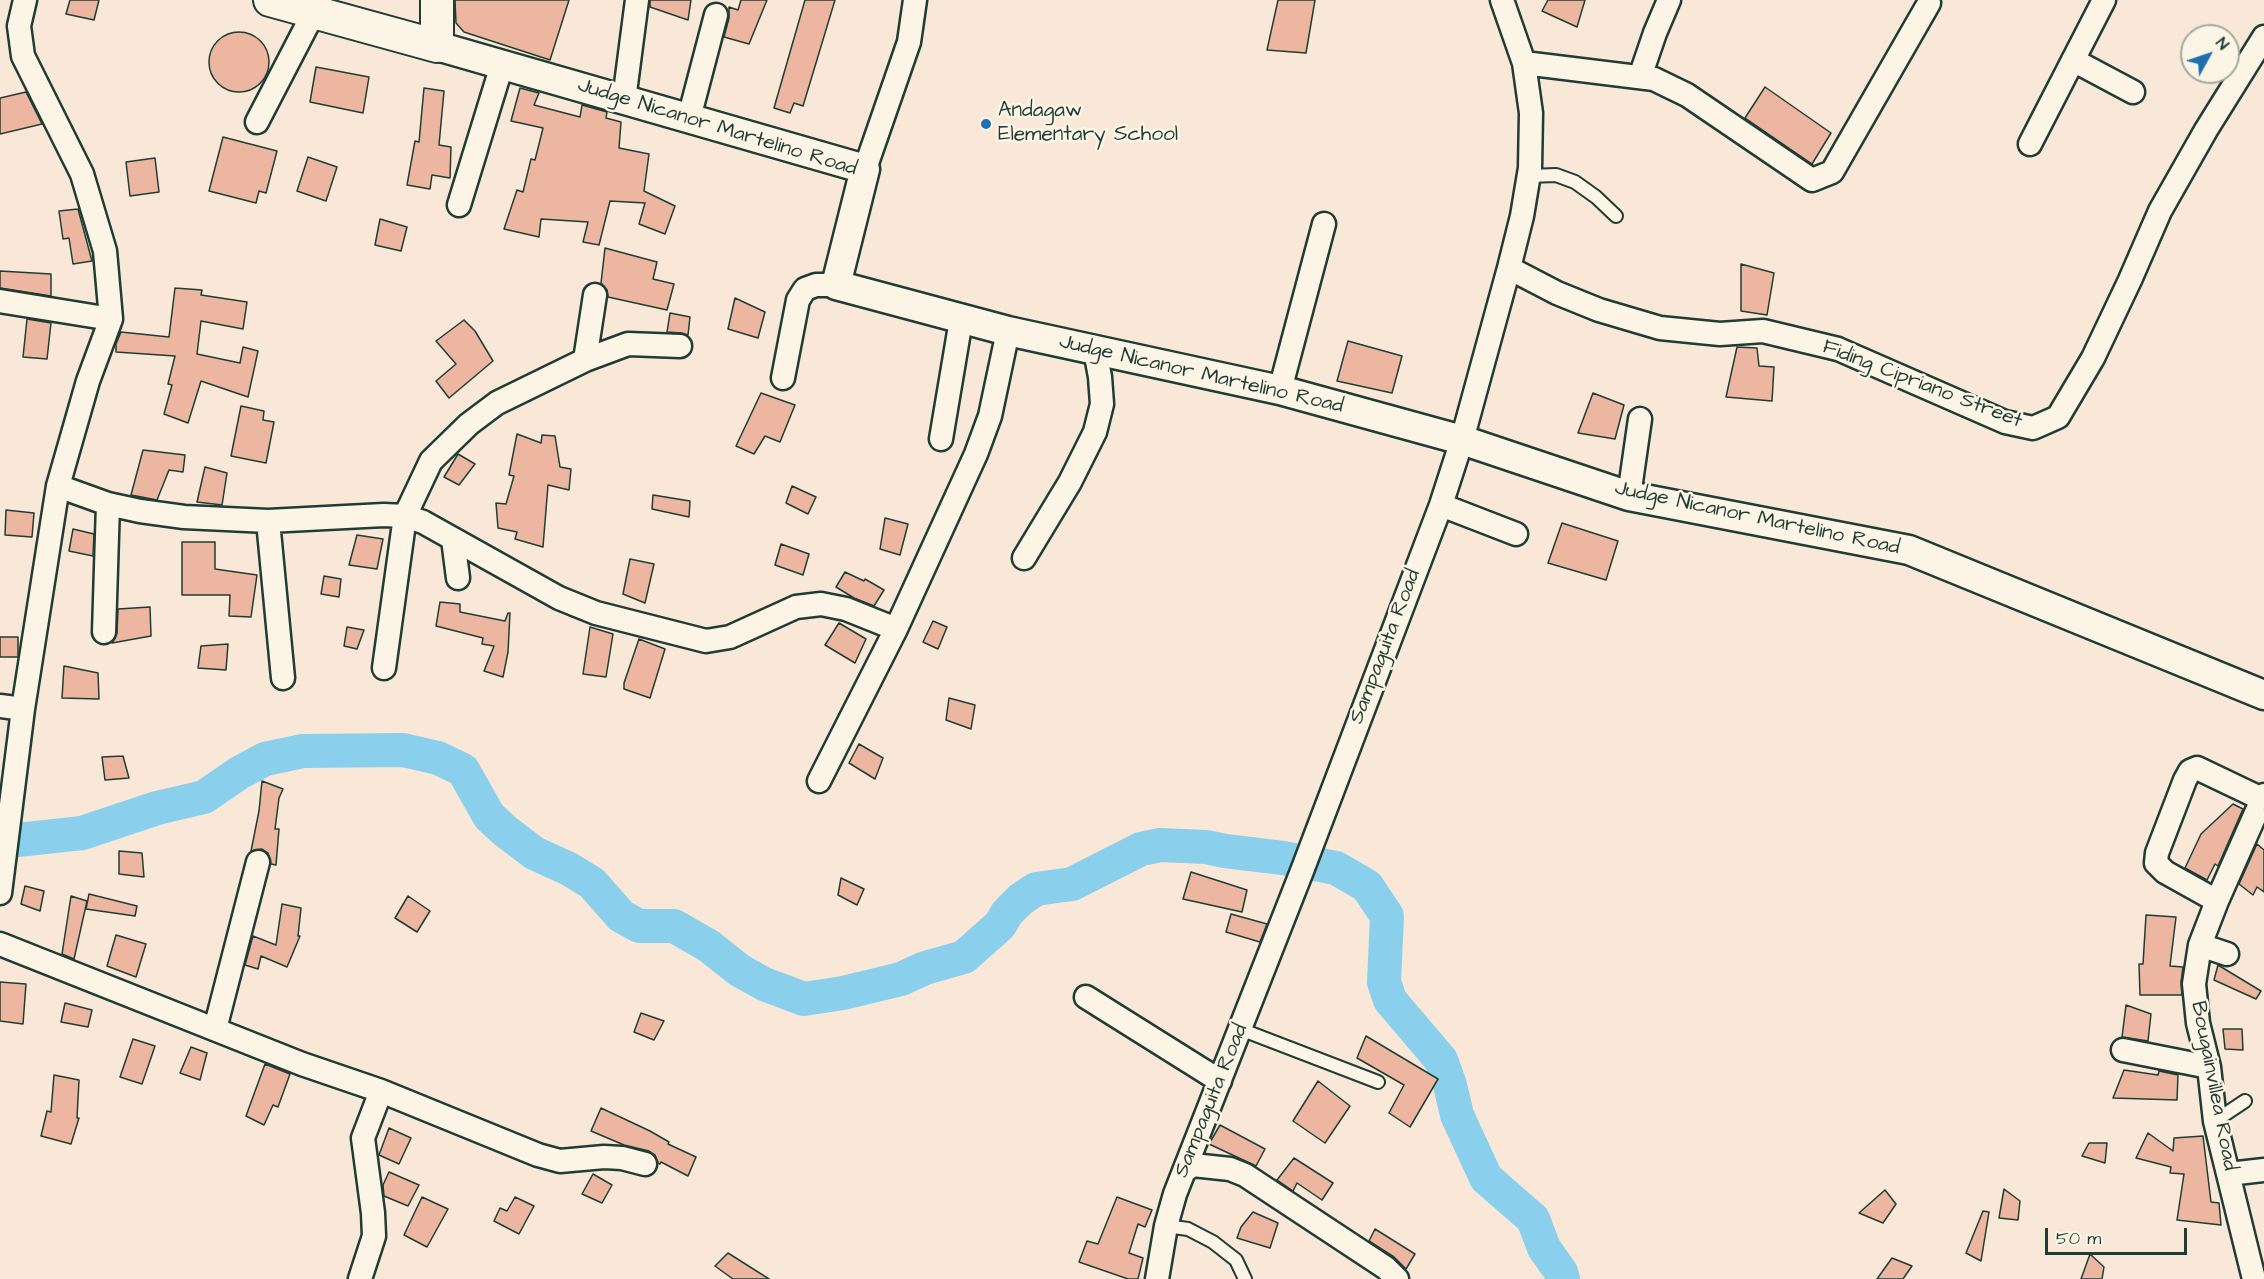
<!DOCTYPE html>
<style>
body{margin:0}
#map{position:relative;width:2264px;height:1279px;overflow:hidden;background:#f9e8d7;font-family:"Architects Daughter",sans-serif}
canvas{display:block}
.north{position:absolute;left:2180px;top:24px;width:60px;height:60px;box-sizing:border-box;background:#fcf5e5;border:2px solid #a4ab9e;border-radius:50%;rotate:50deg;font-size:16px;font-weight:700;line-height:24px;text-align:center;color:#1f3d34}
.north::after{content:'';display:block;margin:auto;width:21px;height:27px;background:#1f6fb2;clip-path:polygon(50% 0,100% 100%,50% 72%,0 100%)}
.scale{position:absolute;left:2045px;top:1228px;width:142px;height:27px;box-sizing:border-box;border:3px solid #1f3d34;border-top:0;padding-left:8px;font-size:18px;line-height:21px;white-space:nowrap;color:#1f3d34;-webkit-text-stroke:4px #fcf5e5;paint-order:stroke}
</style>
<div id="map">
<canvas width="2264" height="1279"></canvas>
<div class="north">N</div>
<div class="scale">50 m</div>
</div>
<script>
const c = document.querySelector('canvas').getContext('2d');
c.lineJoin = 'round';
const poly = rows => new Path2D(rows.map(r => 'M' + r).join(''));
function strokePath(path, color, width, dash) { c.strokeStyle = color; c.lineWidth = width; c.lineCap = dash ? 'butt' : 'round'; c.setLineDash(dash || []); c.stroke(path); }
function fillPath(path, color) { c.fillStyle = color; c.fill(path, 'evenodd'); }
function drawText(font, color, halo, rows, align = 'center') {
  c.font = font + ' "Architects Daughter",sans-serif'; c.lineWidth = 5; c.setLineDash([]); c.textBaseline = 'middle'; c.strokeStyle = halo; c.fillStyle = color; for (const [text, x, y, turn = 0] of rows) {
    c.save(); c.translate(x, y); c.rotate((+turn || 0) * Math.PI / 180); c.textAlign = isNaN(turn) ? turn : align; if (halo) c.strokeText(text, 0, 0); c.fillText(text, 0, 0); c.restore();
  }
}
strokePath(poly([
 [18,840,82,833,157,808,204,797,239,773,265,759,303,751,403,750,438,758,463,770,489,816,504,830,534,853,569,869,592,883,621,916,639,926,674,926,709,946,739,970,764,984,804,999,843,993,901,979,925,968,964,957,1000,925,1007,913,1021,899,1036,889,1072,884,1141,849,1160,845,1206,847,1225,851,1283,858,1336,868,1367,886,1387,916,1384,982,1390,1000,1441,1060,1450,1085,1457,1115,1486,1178,1533,1219,1544,1248,1561,1272,1563,1279]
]), '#8ad0ec', 34);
const building = poly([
 [70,0,99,0,94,20,66,14,70,0],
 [455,0,569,0,550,60,464,32,456,23,455,0],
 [650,0,691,0,688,20,650,7,650,0],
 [741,0,767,0,749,44,724,37,729,18,729,7,738,10,741,0],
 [805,0,835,0,803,106,794,103,790,113,774,108,805,0],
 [1278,0,1315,0,1306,53,1267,50,1278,0],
 [1548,0,1585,0,1577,27,1542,11,1548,0],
 '209 62a30 30 0 1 1 60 0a30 30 0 1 1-60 0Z',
 [316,67,369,77,363,113,310,102,316,67],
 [1765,87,1831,133,1812,164,1745,118,1765,87],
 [424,88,444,91,439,145,451,147,450,178,432,175,430,189,407,185,415,141,419,142,424,88],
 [520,88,539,93,534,105,580,117,582,105,607,112,606,118,621,122,619,148,649,154,644,191,675,206,665,234,639,224,645,203,610,201,599,245,583,242,588,222,541,219,539,237,504,229,517,190,523,192,531,159,535,160,543,128,511,121,520,88],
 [26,92,42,124,0,134,0,98,26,92],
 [223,137,277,151,266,193,259,191,256,203,209,191,223,137],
 [308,157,337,167,326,201,297,191,308,157],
 [155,158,159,192,130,196,126,162,155,158],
 [78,209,92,261,73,264,69,238,63,239,59,211,78,209],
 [380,219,407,227,401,251,375,245,380,219],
 [605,248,657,262,653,279,674,284,667,310,608,297,607,290,601,283,605,248],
 [1741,264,1774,273,1767,315,1741,311,1741,264],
 [0,271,51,274,51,296,0,288,0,271],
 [175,288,202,290,201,295,247,302,243,329,201,321,197,354,240,363,243,347,258,351,248,397,201,381,188,423,164,414,172,385,168,384,175,356,116,352,116,344,121,332,169,337,175,288],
 [735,298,765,312,758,338,728,329,735,298],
 [670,313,690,317,688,335,681,333,667,332,670,313],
 [27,319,51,323,47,359,23,357,27,319],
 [464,320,475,331,493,361,449,398,436,381,456,364,436,341,464,320],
 [1348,341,1402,356,1392,393,1337,381,1348,341],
 [1737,347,1757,348,1759,366,1774,367,1772,401,1726,397,1737,347],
 [761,393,795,405,780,442,765,436,754,454,736,446,761,393],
 [1593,393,1624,405,1615,439,1578,433,1593,393],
 [241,406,264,411,263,420,274,422,266,463,231,456,241,406],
 [517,434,541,443,542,435,555,436,560,467,571,469,569,490,548,485,543,547,515,539,517,532,498,528,496,503,506,504,514,476,509,475,517,434],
 [143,450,185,455,183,472,169,470,157,500,131,495,143,450],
 [458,454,475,464,459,485,444,477,458,454],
 [205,467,227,473,222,505,197,502,205,467],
 [792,486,816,497,808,514,786,503,792,486],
 [653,495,690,501,689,517,652,509,653,495],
 [6,510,34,513,32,537,5,535,6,510],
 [885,518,908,524,900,555,880,549,885,518],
 [1562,523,1618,541,1606,580,1548,563,1562,523],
 [73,529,94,534,93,556,69,551,73,529],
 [357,535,383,539,377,569,349,565,357,535],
 [182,542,215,542,215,569,257,575,251,617,229,616,230,595,182,595,182,542],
 [781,544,809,554,803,575,775,565,781,544],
 [630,559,654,564,645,603,623,594,630,559],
 [845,572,864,581,865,579,884,590,874,606,854,598,836,587,845,572],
 [324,576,341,579,339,597,321,594,324,576],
 [440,602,460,604,460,612,505,621,508,613,510,613,508,652,503,677,484,671,494,646,482,644,483,638,436,626,440,602],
 [150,607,151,636,112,643,117,633,118,609,150,607],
 [933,621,947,627,938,649,923,642,933,621],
 [839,623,866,639,855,663,825,645,839,623],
 [347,627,364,630,357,649,344,646,347,627],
 [590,627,613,634,606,677,583,674,590,627],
 [0,637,18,637,18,657,0,657,0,637],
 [639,639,665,649,650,698,624,689,624,683,639,639],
 [228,644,226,670,198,668,201,646,228,644],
 [64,666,98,673,99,699,62,698,64,666],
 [949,698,975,705,971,729,946,720,949,698],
 [859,744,883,758,875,779,849,763,859,744],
 [123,756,129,778,105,780,102,757,123,756],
 [262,781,283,789,279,798,275,829,279,829,276,865,271,864,268,853,262,849,251,851,259,811,262,781],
 [2233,804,2243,809,2218,866,2215,864,2207,880,2185,868,2201,834,2233,804],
 [2257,844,2264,850,2264,892,2257,887,2253,895,2239,884,2257,844],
 [119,851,142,853,144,877,119,874,119,851],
 [1191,872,1247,890,1242,912,1183,899,1191,872],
 [841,878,864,889,857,905,838,895,841,878],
 [25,886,44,891,40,911,21,904,25,886],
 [89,894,137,906,135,916,86,909,89,894],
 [71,896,87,901,74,959,62,954,71,896],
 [408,896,430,911,417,932,395,918,408,896],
 [282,904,301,908,298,936,300,936,287,967,261,956,258,969,245,965,253,936,276,945,282,904],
 [1231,914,1267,924,1260,942,1226,932,1231,914],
 [2146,915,2176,917,2170,966,2183,967,2181,982,2182,995,2140,995,2139,964,2143,964,2146,915],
 [116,935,146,944,136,977,107,966,116,935],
 [2218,965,2261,991,2256,999,2214,980,2218,965],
 [0,982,26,984,23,1024,0,1021,0,982],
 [65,1003,92,1010,88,1027,61,1022,65,1003],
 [2126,1005,2151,1014,2148,1041,2122,1037,2126,1005],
 [641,1013,664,1021,654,1040,634,1032,641,1013],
 [2223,1029,2242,1029,2243,1050,2225,1049,2223,1029],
 [1366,1036,1438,1079,1410,1127,1389,1113,1404,1085,1357,1058,1366,1036],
 [133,1039,155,1046,142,1084,120,1077,133,1039],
 [191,1047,207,1053,200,1080,180,1073,191,1047],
 [265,1064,290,1074,278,1107,273,1105,264,1125,246,1116,265,1064],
 [2124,1070,2158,1075,2159,1071,2178,1075,2177,1100,2113,1098,2124,1070],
 [54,1075,79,1080,77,1118,79,1118,71,1144,41,1136,47,1111,51,1112,54,1075],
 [1318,1081,1350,1106,1325,1143,1293,1121,1318,1081],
 [601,1108,650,1131,669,1142,668,1144,696,1157,688,1176,661,1162,660,1164,658,1163,655,1155,649,1151,624,1145,591,1131,601,1108],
 [1220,1125,1265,1149,1256,1166,1209,1144,1220,1125],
 [389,1128,411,1138,399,1164,379,1155,389,1128],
 [2148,1133,2173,1151,2174,1138,2203,1136,2211,1202,2219,1203,2221,1225,2177,1220,2184,1174,2170,1173,2171,1167,2136,1158,2148,1133],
 [2089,1143,2107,1143,2105,1163,2082,1156,2089,1143],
 [1294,1158,1333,1183,1322,1200,1297,1183,1293,1191,1277,1180,1294,1158],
 [389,1172,419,1185,408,1206,384,1196,383,1185,389,1172],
 [593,1174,612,1185,602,1203,582,1194,593,1174],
 [2004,1189,2020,1201,2018,1220,1999,1218,2004,1189],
 [1885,1190,1896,1204,1883,1223,1859,1213,1885,1190],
 [422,1197,448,1209,427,1247,404,1235,422,1197],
 [515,1197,534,1206,519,1234,494,1221,500,1208,507,1211,515,1197],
 [1117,1197,1152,1210,1145,1227,1138,1224,1129,1253,1143,1258,1138,1279,1128,1279,1079,1262,1087,1241,1098,1244,1117,1197],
 [1983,1211,1989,1212,1981,1261,1966,1253,1983,1211],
 [1253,1212,1278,1223,1270,1248,1237,1238,1241,1227,1253,1212],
 [1375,1229,1415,1254,1406,1269,1394,1257,1369,1241,1375,1229],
 [728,1253,769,1279,733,1279,715,1266,728,1253],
 [2090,1254,2104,1267,2102,1279,2081,1279,2090,1254],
 [1892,1258,1912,1266,1903,1279,1877,1279,1892,1258]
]);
fillPath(building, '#ecb6a0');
strokePath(building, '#1f3d34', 1.5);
const service = poly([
 [1529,176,1556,175,1575,182,1596,197,1616,216],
 [1240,1029,1378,1082],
 [2215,1121,2245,1101],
 [1166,1226,1188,1229,1213,1242,1236,1260,1245,1279]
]);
const minor = poly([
 [2073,60,2133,92],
 [1524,63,1654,79,1687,95,1812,180,1832,172,1929,3],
 [1640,77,1655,33,1669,0],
 [624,100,637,0],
 [689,118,716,15],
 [257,122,314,12],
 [2030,144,2104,0],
 [865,169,909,42,915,0],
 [459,205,502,65],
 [1509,268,1557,293,1599,310,1660,328,1720,334,1763,331,1838,349,2005,422,2033,428,2058,417,2093,358,2130,280,2160,211,2206,130,2264,37],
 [0,301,111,319],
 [585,360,595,295],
 [783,378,798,300,805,289,816,285,836,285],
 [1280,390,1324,224],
 [941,439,961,320],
 [58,486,108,504,140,511,184,517,268,521,384,515,405,516,423,522,559,598,596,613,706,641,730,637,796,607,821,604,846,609,896,629],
 [1629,496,1640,419],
 [1441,505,1516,534],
 [268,521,283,678],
 [453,539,458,578],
 [1024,558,1070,482,1095,432,1102,404,1100,377,1095,350],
 [104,632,108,504],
 [384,668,405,516,431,461,469,424,497,403,585,360,628,344,680,346],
 [0,706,23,709],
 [819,781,896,629,976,454,990,416,1008,331],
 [0,893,23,709,58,486,88,381,111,319,105,251,82,174,23,56,19,26,25,0],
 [2217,901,2165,872,2156,863,2157,853,2185,780,2190,771,2197,768,2262,799],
 [0,944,302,1064,381,1091,538,1155,560,1161,604,1157,622,1158,645,1164],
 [2200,945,2227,954],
 [1086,997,1220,1081],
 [215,1029,258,862],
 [2123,1050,2209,1067],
 [1184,1171,1193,1165,1230,1169,1245,1175,1386,1268,1397,1279],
 [2229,1174,2264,1170],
 [360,1279,374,1236,373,1213,363,1138,381,1091],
 [1157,1279,1166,1226,1175,1194,1302,871,1441,505,1462,440,1509,268,1522,216,1530,168,1531,113,1524,63,1502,0],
 [2254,1279,2215,1121,2209,1067,2198,1023,2194,984,2200,945,2217,901,2264,795]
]);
const tertiary = poly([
 [437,46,865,169,836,285,1008,331,1280,390,1462,440,1629,496,1909,550,2264,695]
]);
const secondary = poly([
 [270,0,437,46,437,0]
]);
strokePath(service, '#1f3d34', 16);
strokePath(minor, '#1f3d34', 27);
strokePath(tertiary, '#1f3d34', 33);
strokePath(secondary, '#1f3d34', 36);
strokePath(service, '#fcf5e5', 12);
strokePath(minor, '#fcf5e5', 22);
strokePath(tertiary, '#fcf5e5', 28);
strokePath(secondary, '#fcf5e5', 32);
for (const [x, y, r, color] of [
 [986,124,6,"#1f6fb2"]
]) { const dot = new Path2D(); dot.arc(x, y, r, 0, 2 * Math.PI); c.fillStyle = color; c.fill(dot); strokePath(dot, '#fcf5e5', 2); }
drawText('21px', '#1f3d34', '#fcf5e5', [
 ["Andagaw",998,112],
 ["Elementary School",998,136]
], 'left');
drawText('21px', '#1f3d34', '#fcf5e5', [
 ["Judge Nicanor Martelino Road",717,128,17],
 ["Judge Nicanor Martelino Road",1201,375,13],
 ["Fiding Cipriano Street",1922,385,21],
 ["Judge Nicanor Martelino Road",1757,519,12],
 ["Sampaguita Road",1386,647,-69],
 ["Bougainvillea Road",2213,1086,79],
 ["Sampaguita Road",1212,1101,-68]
]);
</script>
